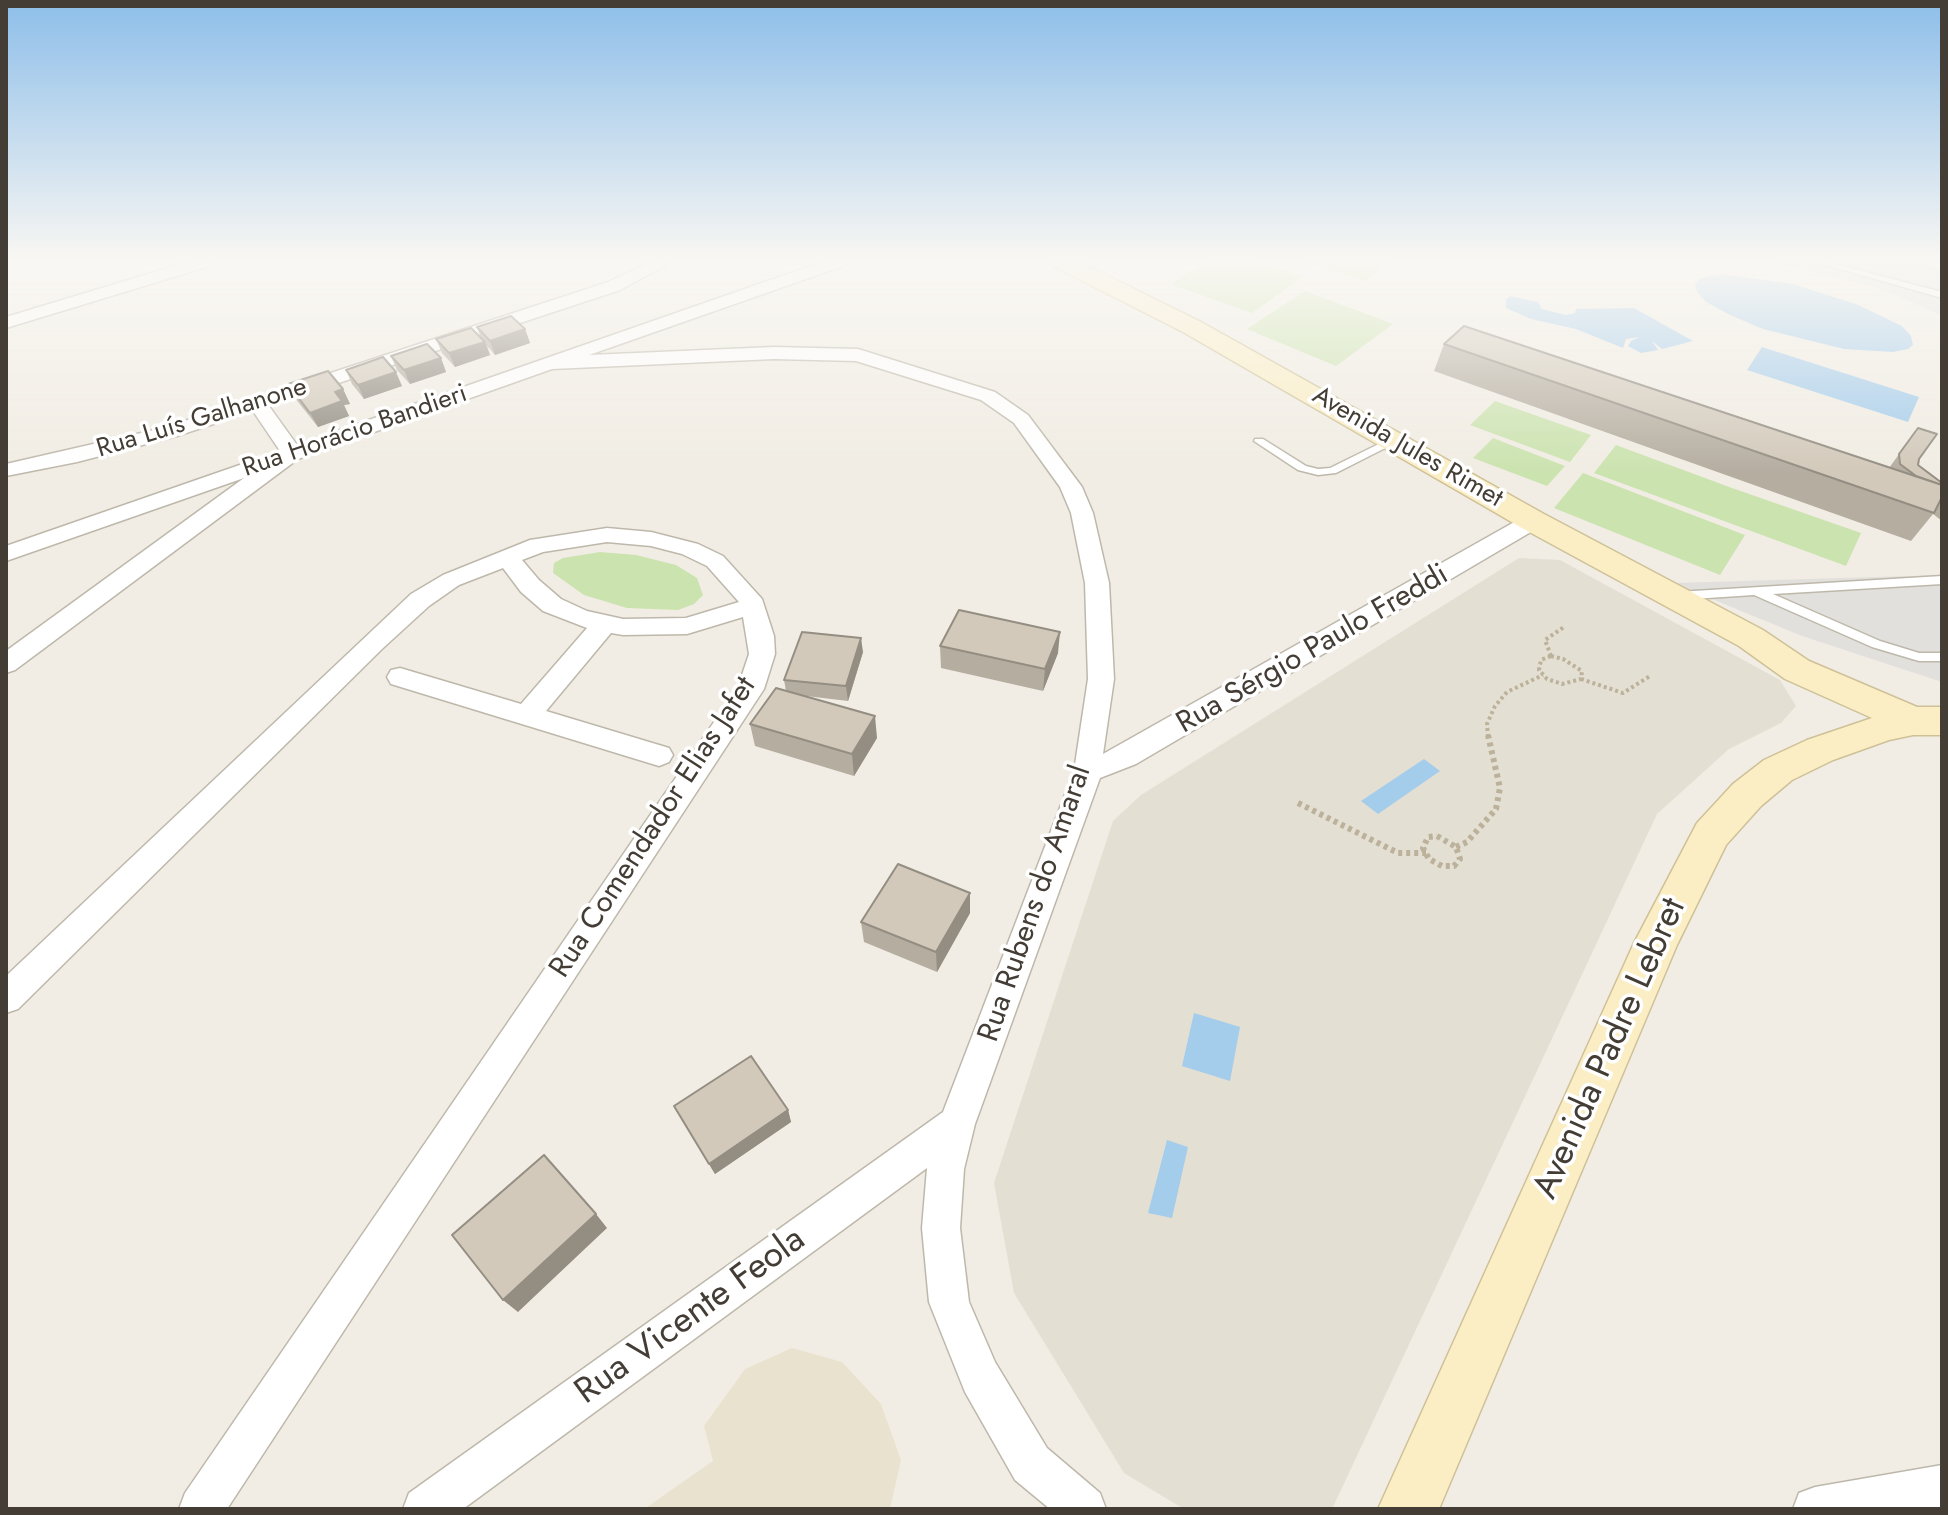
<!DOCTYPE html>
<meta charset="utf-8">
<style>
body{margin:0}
#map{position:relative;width:1948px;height:1515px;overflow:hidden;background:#f1ede4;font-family:Jost,sans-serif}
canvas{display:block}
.frame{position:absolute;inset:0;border:8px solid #433d35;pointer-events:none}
</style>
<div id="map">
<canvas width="1948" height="1515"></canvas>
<div class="frame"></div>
</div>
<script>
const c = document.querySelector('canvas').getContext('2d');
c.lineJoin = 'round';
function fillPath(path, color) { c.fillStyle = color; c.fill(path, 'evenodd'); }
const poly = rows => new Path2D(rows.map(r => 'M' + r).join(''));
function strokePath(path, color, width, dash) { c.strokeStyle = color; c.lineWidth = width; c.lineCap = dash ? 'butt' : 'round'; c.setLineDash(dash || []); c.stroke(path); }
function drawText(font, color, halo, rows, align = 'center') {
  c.font = font + ' Jost,sans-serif'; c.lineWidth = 7; c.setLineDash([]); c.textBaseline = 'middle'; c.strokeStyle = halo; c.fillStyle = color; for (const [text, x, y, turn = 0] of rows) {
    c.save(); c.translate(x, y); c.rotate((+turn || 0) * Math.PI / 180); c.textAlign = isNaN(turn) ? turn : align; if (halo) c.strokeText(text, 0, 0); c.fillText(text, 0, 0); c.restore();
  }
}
fillPath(poly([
 [1519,558,1560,560,1780,680,1796,706,1781,723,1729,749,1657,814,1333,1507,1184,1509,1124,1473,1014,1293,994,1183,1113,821,1141,795]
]), '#e4dfd3');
fillPath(poly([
 [792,1348,842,1362,881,1404,901,1460,890,1509,644,1509,713,1461,704,1426,745,1369]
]), '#e9e2cf');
fillPath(poly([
 [1207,261,1255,261,1303,277,1252,313,1170,284],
 [1302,261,1392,261,1365,281],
 [1305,291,1393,324,1336,366,1247,329],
 [1495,401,1591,435,1570,462,1470,425],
 [1493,438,1565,466,1547,486,1473,458],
 [1616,445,1732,488,1861,533,1846,566,1594,473],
 [1583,473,1745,535,1720,575,1554,508],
 [600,552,636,555,676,565,697,578,703,595,694,604,678,610,627,608,584,595,553,573,554,563,563,558]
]), '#cbe3af');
fillPath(poly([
 [1769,261,1926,261,1942,265,1942,316,1884,290],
 [1942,575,1942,682,1802,636,1673,583]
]), '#e2e0dc');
fillPath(poly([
 [1722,274,1793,284,1856,304,1902,326,1911,336,1913,345,1908,349,1893,352,1844,349,1763,329,1730,315,1706,302,1697,292,1695,285,1700,278],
 [1510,296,1538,302,1542,309,1566,315,1575,313,1576,309,1634,308,1693,341,1662,349,1652,341,1658,350,1641,353,1628,346,1631,341,1639,337,1626,339,1623,348,1576,329,1531,319,1506,308,1506,300],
 [1762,347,1919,397,1908,422,1747,370],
 [1424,759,1440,771,1378,814,1361,801],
 [1194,1013,1240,1027,1230,1081,1182,1066],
 [1167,1140,1188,1147,1172,1218,1148,1213]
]), '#a4cceb');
const lane = poly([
 [1812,261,1824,261,1942,292,1942,298,1812,261],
 [1915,261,1927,261,1942,264,1942,270,1915,261],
 [1393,437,1397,438,1397,442,1336,473,1318,475,1298,470,1254,441,1255,439,1263,439,1306,466,1318,469,1330,468,1393,437],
 [1942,576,1942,584,1773,594,1880,641,1919,653,1942,653,1942,661,1919,661,1872,647,1754,595,1677,600,1671,596,1677,592,1942,576]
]);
const street = poly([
 [191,261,215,261,213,265,6,328,6,317,191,261],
 [653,261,674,261,620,290,269,406,297,445,825,261,848,261,846,265,589,355,774,347,858,349,995,392,1028,415,1082,487,1093,513,1109,583,1114,679,1103,754,1525,516,1541,516,1544,521,1541,526,1136,764,1100,778,975,1124,964,1169,960,1228,969,1302,995,1362,1047,1448,1100,1493,1106,1509,1050,1509,1015,1480,965,1392,929,1302,922,1228,927,1168,463,1509,403,1509,409,1493,943,1112,1074,771,1088,679,1085,583,1071,513,1060,487,1014,423,981,400,856,361,774,359,552,369,298,459,15,670,6,673,6,651,244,478,6,561,6,546,280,451,253,411,177,436,77,462,6,476,6,464,163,428,608,282,653,261],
 [607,528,651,532,698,544,723,556,762,599,774,636,775,654,764,689,227,1509,179,1509,185,1493,738,687,749,654,743,617,687,634,623,635,611,633,546,711,669,748,673,755,669,762,659,766,391,684,387,677,391,670,400,668,521,704,587,628,543,611,521,592,503,568,459,585,429,606,382,649,18,1009,6,1013,6,976,411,594,443,575,530,540,607,528],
 [607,542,651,546,682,554,707,566,739,602,686,618,623,619,587,611,561,599,539,580,522,560,543,552,607,542],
 [1942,1465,1942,1509,1793,1509,1799,1493,1815,1487,1942,1465]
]);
const secondary = poly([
 [1050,261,1078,261,1201,322,1544,514,1763,630,1809,661,1917,707,1942,707,1942,735,1913,735,1889,740,1833,760,1792,780,1761,806,1726,845,1677,945,1439,1509,1378,1509,1634,943,1697,823,1733,784,1764,760,1807,740,1872,718,1785,679,1739,646,1522,528,1183,332,1053,266,1050,261]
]);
strokePath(lane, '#beb8ab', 3);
strokePath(street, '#beb8ab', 3);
strokePath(secondary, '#cec197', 3);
strokePath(poly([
 [1551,656,1545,640,1564,627],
 [1551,656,1563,659,1582,671,1581,679,1562,684,1547,679,1539,670,1541,660,1551,656],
 [1581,679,1623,693,1650,676],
 [1488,737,1487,724,1495,706,1507,692,1543,675]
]), '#bcb19a', 4, [3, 3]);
strokePath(poly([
 [1298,803,1398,853,1426,853],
 [1437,836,1456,847,1460,859,1454,866,1442,866,1429,859,1423,848,1428,837,1437,836],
 [1456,847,1467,842,1496,809,1500,788,1488,735]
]), '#bcb19a', 6, [4, 4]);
fillPath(lane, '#fff');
fillPath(street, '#fff');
fillPath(secondary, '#fbeec4');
fillPath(poly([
 [477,327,525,329,530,343,495,355,487,346,490,355,455,367,442,353,436,339,480,336],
 [1444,344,1889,468,1918,428,1918,465,1942,483,1942,521,1933,514,1911,541,1434,371],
 [391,356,441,358,446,372,410,384,397,370],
 [346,370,402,386,364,399,352,384],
 [288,384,343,389,350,404,344,405,349,416,318,427,295,398],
 [940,646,1058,653,1043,691,941,668],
 [863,652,848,701,806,696,877,738,854,776,755,746,750,724,786,691,784,680],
 [970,913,937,972,864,942,861,922],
 [674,1106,788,1110,791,1122,715,1174]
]), '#b5ada0');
fillPath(poly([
 [525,329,530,343,495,355,490,341],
 [485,342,490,355,455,367,449,353],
 [441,358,446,372,410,384,404,370],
 [396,372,402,386,364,399,358,385],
 [343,389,350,404,344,405,349,416,318,427,310,413,335,392],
 [1060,632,1058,653,1043,691,1045,669],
 [861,638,863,652,848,701,846,686],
 [875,716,877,738,854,776,852,754],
 [970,893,970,913,937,972,936,952],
 [788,1110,791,1122,715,1174,709,1164],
 [596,1214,607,1228,518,1312,503,1300]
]), '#938d82');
const building = poly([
 [511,316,525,329,490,341,477,327,511,316],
 [1464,326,1942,485,1942,497,1934,513,1444,344,1464,326],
 [471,328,485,342,449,353,436,339,471,328],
 [427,344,441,358,404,370,391,356,427,344],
 [383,357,396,372,358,385,346,370,383,357],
 [328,371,343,389,335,392,342,401,310,413,288,384,328,371],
 [1918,428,1937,434,1919,459,1918,465,1942,483,1942,485,1916,476,1900,464,1899,454,1918,428],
 [959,610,1060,632,1045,669,940,646,959,610],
 [802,632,861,638,846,686,784,680,802,632],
 [776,688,875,716,852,754,750,724,776,688],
 [898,864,970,893,936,952,861,922,898,864],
 [751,1056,788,1110,709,1164,674,1106,751,1056],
 [544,1155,596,1214,503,1300,452,1235,544,1155]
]);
fillPath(building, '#d2c9ba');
strokePath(building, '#938d82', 2);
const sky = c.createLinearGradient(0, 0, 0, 473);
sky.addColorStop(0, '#8dbee9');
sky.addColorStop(0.55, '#f9f7f3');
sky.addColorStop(1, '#f9f7f300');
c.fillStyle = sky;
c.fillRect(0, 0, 1948, 473);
drawText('26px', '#433d35', '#fff', [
 ["Rua Luís Galhanone",202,419,-17],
 ["Rua Horácio Bandieri",355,432,-19],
 ["Avenida Jules Rimet",1407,448,30]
]);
drawText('30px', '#433d35', '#fff', [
 ["Rua Sérgio Paulo Freddi",1313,650,-30],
 ["Rua Comendador Elias Jafet",654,828,-57],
 ["Rua Rubens do Amaral",1036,904,-71]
]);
drawText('36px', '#433d35', '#fff', [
 ["Avenida Padre Lebret",1611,1049,-66],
 ["Rua Vicente Feola",691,1317,-36]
]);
</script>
